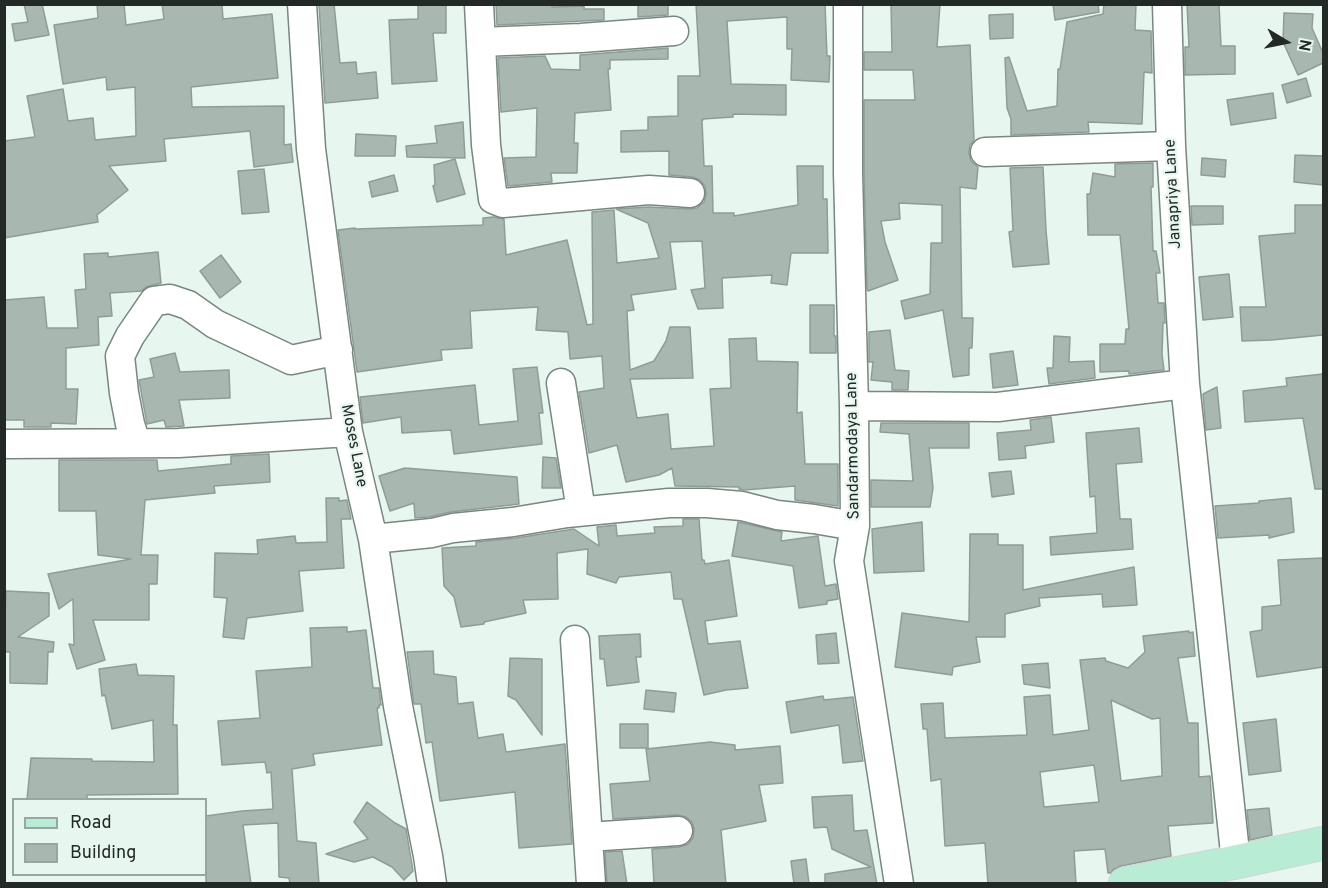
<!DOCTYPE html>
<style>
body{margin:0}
#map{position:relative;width:1328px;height:888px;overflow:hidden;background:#e7f7ef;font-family:Overpass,sans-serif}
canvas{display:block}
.frame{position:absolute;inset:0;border:6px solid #232926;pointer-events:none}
.legend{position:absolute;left:12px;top:798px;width:195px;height:78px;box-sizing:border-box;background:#e7f7ef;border:2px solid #99a59f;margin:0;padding:8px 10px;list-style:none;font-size:18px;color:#232926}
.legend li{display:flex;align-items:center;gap:12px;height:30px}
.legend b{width:30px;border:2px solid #99a59f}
.north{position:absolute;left:1256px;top:12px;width:60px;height:60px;-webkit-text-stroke:4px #e7f7ef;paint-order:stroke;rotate:100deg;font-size:16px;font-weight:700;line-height:24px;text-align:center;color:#232926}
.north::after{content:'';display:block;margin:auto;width:21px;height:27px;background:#232926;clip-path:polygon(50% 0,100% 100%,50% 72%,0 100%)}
</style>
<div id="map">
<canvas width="1328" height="888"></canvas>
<div class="frame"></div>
<ul class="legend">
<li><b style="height:8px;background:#b9ecd5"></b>Road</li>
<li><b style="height:16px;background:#a8b7af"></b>Building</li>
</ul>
<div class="north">N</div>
</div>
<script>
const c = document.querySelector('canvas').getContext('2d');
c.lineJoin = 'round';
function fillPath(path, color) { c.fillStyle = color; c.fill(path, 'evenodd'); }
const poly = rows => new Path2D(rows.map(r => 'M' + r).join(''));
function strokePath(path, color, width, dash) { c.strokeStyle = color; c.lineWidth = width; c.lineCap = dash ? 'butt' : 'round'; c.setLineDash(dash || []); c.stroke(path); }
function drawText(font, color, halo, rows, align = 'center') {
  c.font = font + ' Overpass,sans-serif'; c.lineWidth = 4.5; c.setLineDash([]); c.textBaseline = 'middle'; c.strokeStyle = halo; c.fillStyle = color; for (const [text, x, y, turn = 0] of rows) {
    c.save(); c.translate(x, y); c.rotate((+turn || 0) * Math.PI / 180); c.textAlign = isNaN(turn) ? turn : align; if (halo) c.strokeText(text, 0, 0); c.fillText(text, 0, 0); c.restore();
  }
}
const building = poly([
 [24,4,42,4,49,35,15,41,12,24,28,22,24,4],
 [97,4,124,4,126,25,164,19,162,4,222,4,223,19,272,14,278,78,191,87,192,107,284,106,284,145,291,144,293,162,254,167,250,131,164,139,166,161,109,166,128,190,97,215,98,222,4,238,4,141,35,137,27,96,63,89,68,121,93,118,95,140,136,136,135,87,107,90,106,77,63,84,54,25,98,18,97,4],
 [319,4,334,4,340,63,356,62,357,74,376,72,378,98,325,103,319,4],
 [418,4,446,4,446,33,433,33,437,81,392,84,389,20,418,19,418,4],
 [496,4,552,4,552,7,584,6,584,9,604,9,604,20,497,25,496,4],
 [638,4,668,4,668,15,638,17,638,4],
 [696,4,825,4,827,56,830,56,829,82,791,80,792,49,787,49,787,17,727,21,731,84,786,85,786,115,733,114,733,117,703,119,703,120,702,120,704,166,712,166,713,213,734,213,734,216,798,205,797,166,823,166,823,199,827,199,828,253,791,253,787,285,771,283,772,275,722,278,723,308,698,309,691,290,705,288,702,241,670,242,676,289,631,295,634,310,627,311,630,370,654,361,666,341,670,327,690,327,693,378,630,379,637,418,668,414,671,449,714,446,710,389,731,388,729,339,756,338,757,361,798,362,797,413,802,412,805,464,838,464,838,506,795,500,795,486,744,490,739,489,739,487,675,486,672,468,659,475,626,482,617,445,589,453,579,392,604,388,602,356,570,359,568,332,536,330,538,307,470,311,472,348,441,350,442,360,357,372,338,230,355,228,355,229,483,225,483,218,493,217,504,219,506,255,567,240,587,325,593,324,592,212,614,210,617,263,659,258,648,223,616,209,649,207,689,209,697,208,704,202,706,194,705,186,700,180,692,177,669,175,669,151,621,152,621,131,648,130,648,117,678,116,678,76,700,76,696,4],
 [891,4,940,4,937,47,970,45,974,140,970,145,969,153,971,161,978,167,976,189,960,187,962,318,973,318,972,348,969,348,969,375,953,377,943,310,905,319,901,301,930,294,931,243,942,243,942,205,899,203,900,219,881,221,885,242,898,280,868,291,867,289,864,173,864,100,915,100,913,70,864,70,864,52,892,52,891,4],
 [1053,4,1098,4,1099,12,1055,20,1053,4],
 [1104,4,1136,4,1135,30,1151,31,1152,73,1144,72,1142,124,1088,122,1089,132,1011,135,1011,119,1007,108,1005,58,1009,57,1027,111,1057,106,1058,69,1060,69,1067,22,1103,14,1104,4],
 [1187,4,1219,4,1221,46,1235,46,1235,74,1185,75,1185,47,1189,47,1187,4],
 [1284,13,1313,14,1312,28,1323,53,1323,63,1298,75,1283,42,1284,13],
 [1013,14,1013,38,990,39,989,15,1013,14],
 [668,48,668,59,610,60,610,69,608,69,611,110,575,113,574,143,578,143,577,173,551,173,552,182,508,186,504,158,536,157,537,108,501,112,498,58,545,56,551,69,580,70,580,55,668,48],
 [1306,78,1311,96,1287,103,1282,85,1306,78],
 [1273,93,1276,118,1231,125,1227,100,1273,93],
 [463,122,465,158,407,157,406,146,437,143,435,126,463,122],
 [356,134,396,136,395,156,355,156,356,134],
 [1295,155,1323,156,1323,185,1294,182,1295,155],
 [1202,158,1226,160,1225,177,1201,175,1202,158],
 [455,159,465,194,437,202,433,186,435,185,434,165,455,159],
 [1153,163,1153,187,1151,187,1153,251,1156,251,1160,273,1156,273,1158,303,1164,303,1165,323,1163,323,1162,354,1164,370,1129,374,1129,371,1100,372,1100,344,1125,344,1126,329,1129,329,1120,235,1088,235,1087,194,1090,194,1093,173,1115,177,1115,164,1153,163],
 [1043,167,1046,230,1049,264,1013,267,1009,232,1013,231,1010,168,1043,167],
 [264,169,269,212,242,214,238,171,264,169],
 [394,175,398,191,372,197,369,182,394,175],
 [1295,205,1323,205,1323,335,1272,340,1242,341,1240,307,1266,307,1259,236,1295,233,1295,205],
 [1191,206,1223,206,1223,224,1192,225,1191,206],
 [158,252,161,283,146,287,142,291,110,293,112,316,98,317,99,345,66,348,66,389,78,389,76,424,51,423,51,427,24,427,24,420,5,420,4,300,44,297,47,328,78,328,75,290,86,289,84,254,108,253,108,257,158,252],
 [221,255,241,282,220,298,200,271,221,255],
 [1229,274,1233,317,1203,320,1199,277,1229,274],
 [810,305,834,305,834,336,836,336,836,353,810,353,810,305],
 [890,330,895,370,909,371,908,390,892,390,892,382,871,380,873,362,869,362,869,332,890,330],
 [1054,336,1070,337,1069,362,1094,361,1095,378,1049,384,1047,368,1053,368,1054,336],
 [1013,351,1018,385,993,388,990,354,1013,351],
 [175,353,180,372,229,370,230,398,179,400,184,426,166,427,164,420,147,424,139,380,154,377,150,359,175,353],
 [537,367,543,413,539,413,542,444,454,454,451,430,402,433,401,417,363,423,360,397,475,385,479,425,518,421,513,369,537,367],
 [1323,374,1323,489,1315,489,1303,418,1245,422,1243,391,1287,386,1286,378,1323,374],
 [1217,387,1221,428,1206,430,1203,394,1217,387],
 [1051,417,1054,442,1025,446,1026,458,999,460,997,433,1031,430,1030,420,1051,417],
 [881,423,969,423,969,448,929,448,933,488,930,507,871,507,871,480,913,481,909,434,880,432,881,423],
 [1139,428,1142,462,1116,464,1120,519,1131,519,1133,549,1051,555,1050,537,1097,533,1095,496,1090,497,1086,433,1139,428],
 [269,454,270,482,214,486,215,493,145,500,141,555,158,555,157,584,149,584,149,620,93,620,105,660,77,669,69,644,74,645,73,599,59,609,48,574,131,559,98,555,96,511,59,511,59,460,157,460,158,471,231,464,231,456,269,454],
 [543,457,556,458,561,488,542,488,543,457],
 [405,468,517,477,519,504,451,512,429,517,415,518,414,503,390,511,379,476,405,468],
 [1011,471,1014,494,992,497,989,473,1011,471],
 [326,498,339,498,339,501,347,500,351,519,341,519,344,568,299,571,303,611,247,618,244,639,223,637,227,598,214,597,215,553,258,554,257,540,295,536,296,543,327,542,326,498],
 [1291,498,1294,532,1269,538,1269,535,1218,538,1215,506,1259,503,1259,501,1291,498],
 [683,519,699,519,702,560,704,560,705,564,729,560,737,616,705,621,708,644,740,641,748,688,726,690,704,695,682,599,674,599,671,572,619,577,616,583,587,574,588,549,557,553,558,599,523,600,526,613,484,622,484,624,461,627,454,597,444,586,442,548,476,546,476,542,516,538,574,529,599,546,597,527,616,525,617,536,655,533,654,527,683,526,683,519],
 [738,522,782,532,781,541,818,536,825,586,836,584,838,599,827,601,827,604,799,608,793,566,732,556,738,522],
 [922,522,924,571,874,573,872,529,922,522],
 [970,534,998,534,998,545,1023,545,1023,590,1134,567,1137,605,1103,607,1102,594,1039,598,1040,606,1005,614,1005,637,976,637,980,662,953,667,952,675,895,667,902,613,969,622,970,534],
 [1323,558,1323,667,1257,677,1250,632,1262,630,1262,607,1281,605,1278,560,1323,558],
 [6,591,49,593,49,616,18,637,54,642,53,652,48,652,47,684,10,683,10,652,4,652,6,591],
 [347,627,347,632,366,630,373,688,379,688,381,705,379,705,379,708,377,708,382,745,313,754,315,765,292,769,297,841,316,843,319,884,290,884,289,878,279,877,278,823,243,825,251,884,206,884,206,816,242,811,273,809,271,772,267,773,265,762,222,765,218,721,260,718,256,671,312,667,310,628,347,627],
 [1189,631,1189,633,1193,632,1195,656,1178,658,1188,723,1198,723,1199,777,1210,776,1213,823,1168,826,1171,856,1121,866,1113,870,1111,873,1108,873,1105,849,1074,851,1076,884,988,884,985,843,945,846,941,779,931,781,927,729,923,729,921,704,943,703,945,738,1027,735,1024,697,1050,695,1053,735,1089,730,1080,660,1105,658,1106,661,1128,668,1145,652,1143,636,1189,631],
 [1111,700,1152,719,1160,718,1162,776,1121,781,1111,700],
 [1094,765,1099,802,1044,807,1040,772,1094,765],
 [836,633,839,663,818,664,816,635,836,633],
 [640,634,641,657,636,657,639,682,607,686,604,659,600,659,599,636,640,634],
 [433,651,434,674,456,677,458,704,473,702,478,738,503,734,506,752,565,744,572,844,519,848,515,792,440,801,432,742,426,743,421,704,414,704,407,652,433,651],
 [510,658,542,659,542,735,516,700,508,696,510,658],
 [1048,663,1050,688,1024,684,1022,665,1048,663],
 [136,664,138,675,174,676,173,725,177,725,178,794,87,795,87,800,27,800,31,758,92,759,92,761,154,762,153,720,112,729,105,695,102,696,99,669,136,664],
 [646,690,676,693,674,712,644,709,646,690],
 [823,696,824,700,853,697,863,761,843,763,839,725,791,733,786,702,823,696],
 [1276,719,1281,771,1249,775,1243,723,1276,719],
 [620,724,648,724,648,748,620,748,620,724],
 [710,742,735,745,735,750,780,746,783,783,759,785,766,821,721,830,726,884,654,884,652,849,679,847,688,844,693,838,694,829,692,822,686,817,677,815,613,819,610,784,650,781,646,749,710,742],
 [852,795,854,831,867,830,877,884,825,884,825,874,871,867,832,849,827,827,814,828,812,797,852,795],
 [367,802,395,823,406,829,413,871,404,880,392,867,373,857,354,862,326,854,368,839,354,822,367,802],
 [1269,808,1272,835,1250,840,1247,810,1269,808],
 [622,851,627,884,607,884,605,852,622,851],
 [806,859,809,884,794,884,791,861,806,859]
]);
fillPath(building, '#a8b7af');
strokePath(building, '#8f9d96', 1.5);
const minor = poly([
 [302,4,311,149,348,432,373,539,398,706,428,856,432,884],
 [479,4,486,145,493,199,503,203,649,190,690,193],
 [848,4,848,173,854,406,855,526,849,561,899,884],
 [1167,4,1171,146,1185,384,1236,862],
 [481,42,581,38,674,31],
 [985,152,1171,146],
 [561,383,581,511],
 [854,406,998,407,1185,384],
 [136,443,130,424,124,393,120,356,130,336,154,301,170,299,188,305,215,324,291,360,338,350],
 [4,444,179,443,348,432],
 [373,539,432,533,453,528,513,522,567,513,669,503,707,503,742,506,777,515,814,519,855,526],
 [575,640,591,884],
 [588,837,678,831]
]);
const major = poly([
 [1125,884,1236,862,1324,843]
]);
strokePath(minor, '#78877f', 31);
strokePath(major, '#d3d4d4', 35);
strokePath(minor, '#fff', 28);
strokePath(major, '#b9ecd5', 33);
drawText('16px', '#232926', '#e7f7ef', [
 ["Janapriya Lane",1174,194,-93],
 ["Moses Lane",353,446,79],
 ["Sandarmodaya Lane",854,446,-91]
]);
</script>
